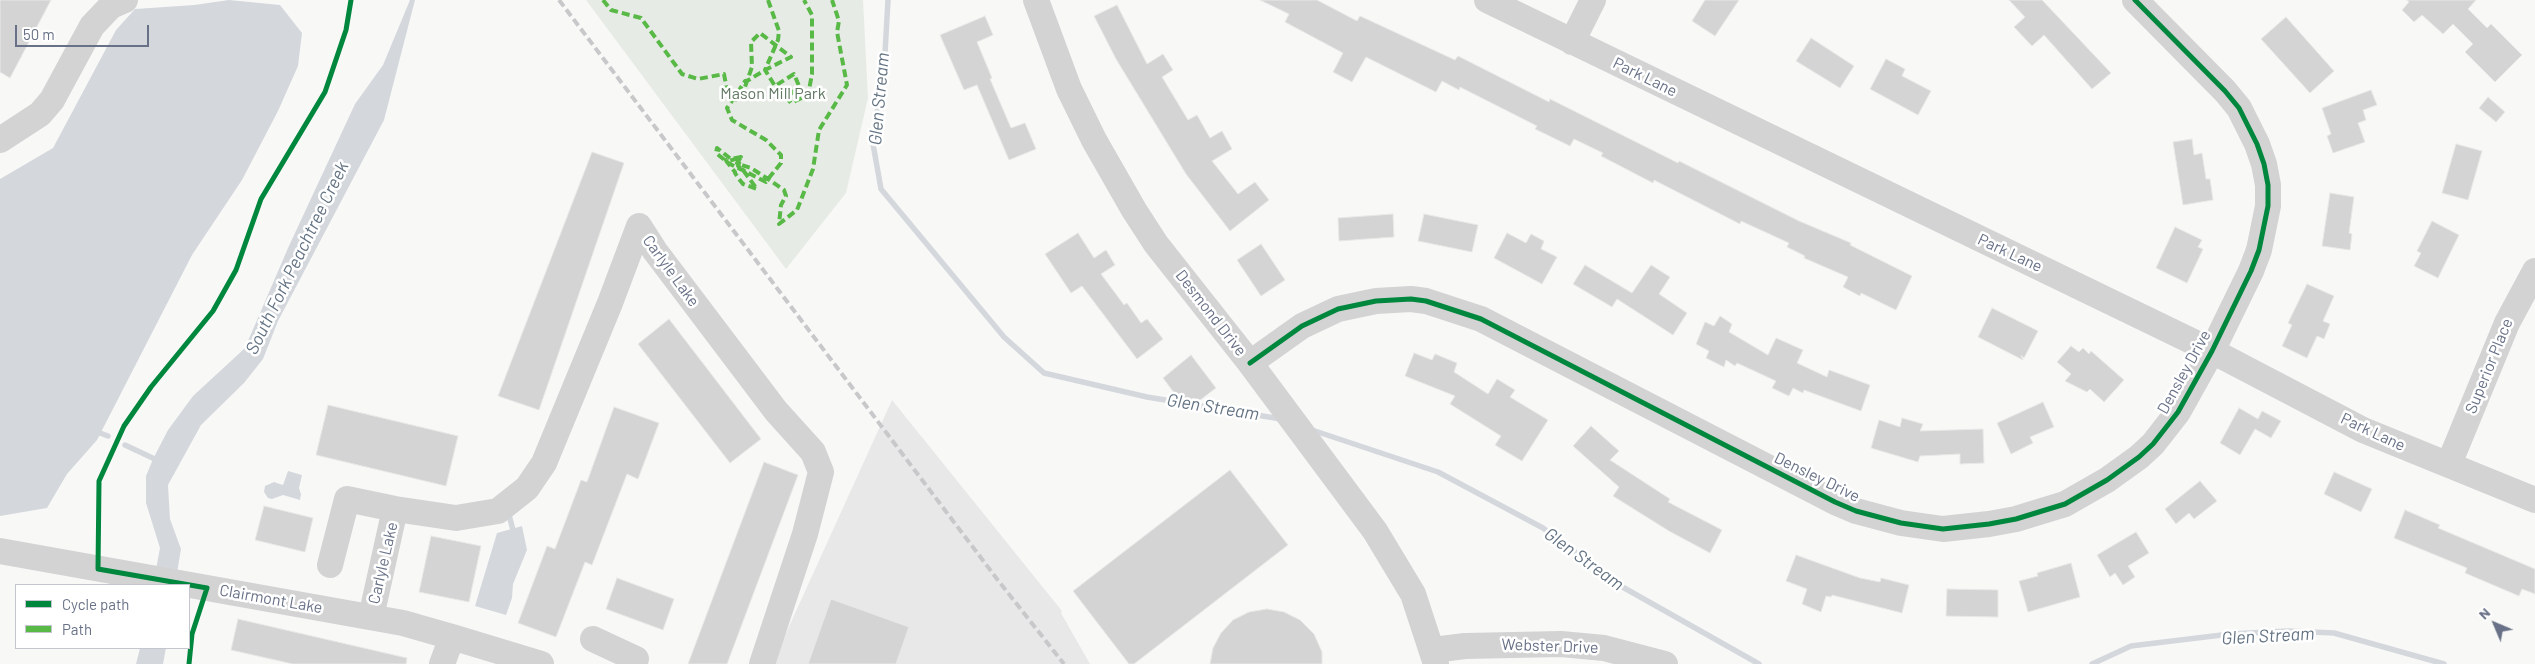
<!DOCTYPE html>
<style>
body{margin:0}
#map{position:relative;width:2535px;height:664px;overflow:hidden;background:#f8f8f7;font-family:Barlow,sans-serif}
canvas{display:block}
.legend{position:absolute;left:15px;top:584px;width:175px;height:65px;box-sizing:border-box;background:#fff;border:1px solid #c3c6cf;margin:0;padding:6px 9px;list-style:none;font-size:15px;color:#687187}
.legend li{display:flex;align-items:center;gap:10px;height:25px}
.legend b{width:25px;border:1px solid #c3c6cf}
.north{position:absolute;left:2470px;top:599px;width:50px;height:50px;-webkit-text-stroke:4px #fff;paint-order:stroke;rotate:315deg;font-size:14px;font-weight:700;line-height:20px;text-align:center;color:#687187}
.north::after{content:'';display:block;margin:auto;width:18px;height:22px;background:#687187;clip-path:polygon(50% 0,100% 100%,50% 72%,0 100%)}
.scale{position:absolute;left:15px;top:25px;width:134px;height:22px;box-sizing:border-box;border:2px solid #687187;border-top:0;padding-left:6px;font-size:15px;line-height:18px;white-space:nowrap;color:#687187;-webkit-text-stroke:4px #fff;paint-order:stroke}
</style>
<div id="map">
<canvas width="2535" height="664"></canvas>
<ul class="legend">
<li><b style="height:6px;background:#00873e"></b>Cycle path</li>
<li><b style="height:6px;background:#58b947"></b>Path</li>
</ul>
<div class="north">N</div>
<div class="scale">50 m</div>
</div>
<script>
const c = document.querySelector('canvas').getContext('2d');
c.lineJoin = 'round';
function fillPath(path, color) { c.fillStyle = color; c.fill(path, 'evenodd'); }
const poly = rows => new Path2D(rows.map(r => 'M' + r).join(''));
function strokePath(path, color, width, dash) { c.strokeStyle = color; c.lineWidth = width; c.lineCap = dash ? 'butt' : 'round'; c.setLineDash(dash || []); c.stroke(path); }
function drawText(font, color, halo, rows, align = 'center') {
  c.font = font + ' Barlow,sans-serif'; c.lineWidth = 5; c.setLineDash([]); c.textBaseline = 'middle'; c.strokeStyle = halo; c.fillStyle = color; for (const [text, x, y, turn = 0] of rows) {
    c.save(); c.translate(x, y); c.rotate((+turn || 0) * Math.PI / 180); c.textAlign = isNaN(turn) ? turn : align; if (halo) c.strokeText(text, 0, 0); c.fillText(text, 0, 0); c.restore();
  }
}
fillPath(poly([
 [892,400,1062,611,1061,613,1090,664,772,664]
]), '#e8e8e9');
fillPath(poly([
 [586,0,863,0,868,98,846,193,786,269]
]), '#e7ebe5');
fillPath(poly([
 [229,0,280,5,302,33,298,66,278,111,242,180,192,255,97,440,67,474,47,508,0,516,0,179,53,148,116,30,135,9,194,5],
 [410,0,415,0,384,120,278,321,263,359,244,383,201,425,168,485,170,519,181,549,175,585,153,585,160,548,146,503,146,476,153,459,168,430,193,396,245,348,288,248,355,104,383,65],
 [288,471,302,475,299,488,301,494,300,500,283,495,272,499,268,498,264,492,265,486,274,482,283,485],
 [522,526,527,550,513,584,512,598,506,615,475,606,497,533],
 [140,648,166,648,163,664,136,664]
]), '#d4d8dd');
strokePath(poly([
 [888,0,885,53,873,144,881,189,1004,337,1044,373,1147,397,1281,419],
 [1312,430,1438,472,1543,528,1619,585,1759,664],
 [100,433,108,436],
 [125,445,159,461],
 [508,511,514,534],
 [2092,664,2131,646,2230,634,2288,631,2334,633,2444,664]
]), '#d4d8dd', 5.5);
const building = poly([
 [0,0,51,0,10,78,0,72,0,0],
 [1260,0,1317,0,1357,21,1360,16,1455,60,1458,56,1549,102,1550,99,1678,163,1679,161,1799,221,1851,243,1850,245,1912,276,1896,310,1861,293,1860,296,1843,287,1848,277,1804,258,1805,256,1787,247,1789,243,1741,221,1740,224,1654,180,1653,183,1601,156,1603,153,1574,139,1570,146,1535,129,1537,126,1460,87,1459,90,1442,81,1436,92,1366,57,1352,82,1333,72,1343,53,1285,22,1289,14,1260,0],
 [1705,0,1739,0,1715,36,1692,21,1705,0],
 [2009,0,2042,0,2111,73,2092,89,2044,35,2032,46,2014,27,2025,17,2009,0],
 [2407,0,2476,0,2468,9,2487,28,2491,24,2522,55,2495,82,2465,52,2473,44,2453,24,2443,34,2422,15,2414,22,2402,10,2409,2,2407,0],
 [1117,5,1147,64,1163,54,1173,70,1162,77,1188,120,1197,115,1210,138,1222,131,1232,149,1212,161,1238,194,1255,182,1269,200,1230,231,1186,174,1116,59,1094,16,1117,5],
 [985,16,993,35,977,42,992,78,990,79,1011,128,1025,123,1036,149,1009,160,977,85,964,90,940,35,985,16],
 [2286,17,2334,71,2310,93,2261,39,2286,17],
 [1811,38,1854,66,1840,88,1796,61,1811,38],
 [1886,59,1905,69,1902,76,1931,91,1918,115,1870,89,1886,59],
 [2371,90,2377,105,2363,110,2366,120,2358,123,2365,142,2333,153,2327,136,2331,134,2322,108,2371,90],
 [2488,97,2505,112,2496,122,2479,108,2488,97],
 [2192,139,2194,155,2202,153,2206,179,2210,179,2213,200,2183,205,2173,142,2192,139],
 [2456,144,2482,151,2468,200,2442,193,2456,144],
 [592,152,624,163,539,410,498,396,592,152],
 [2330,193,2354,197,2349,233,2352,234,2350,250,2322,246,2330,193],
 [1393,214,1394,237,1339,241,1338,218,1393,214],
 [1424,214,1478,225,1472,252,1418,241,1424,214],
 [2432,221,2459,235,2438,278,2414,266,2421,253,2417,251,2432,221],
 [2175,227,2202,240,2198,247,2203,249,2187,283,2156,268,2175,227],
 [1078,233,1094,258,1106,250,1115,265,1101,274,1124,305,1127,303,1141,323,1147,319,1163,339,1137,359,1082,286,1071,293,1045,254,1078,233],
 [1507,233,1526,243,1531,234,1544,241,1541,249,1557,257,1542,284,1494,258,1507,233],
 [1261,244,1285,280,1261,296,1237,260,1261,244],
 [1585,265,1632,293,1651,265,1670,277,1659,294,1687,313,1673,335,1617,299,1612,307,1573,284,1585,265],
 [2307,284,2334,296,2323,321,2330,324,2324,339,2317,336,2307,358,2282,346,2292,325,2288,323,2307,284],
 [1992,308,2038,331,2024,358,2021,355,2023,360,1978,337,1992,308],
 [1720,316,1732,324,1729,332,1768,355,1776,338,1803,350,1797,363,1827,377,1829,370,1870,385,1861,411,1804,390,1803,393,1793,388,1789,396,1772,388,1776,381,1737,363,1735,366,1726,360,1724,367,1706,358,1709,351,1696,344,1705,322,1714,326,1720,316],
 [669,319,761,439,730,463,638,344,669,319],
 [2071,346,2079,352,2083,348,2089,354,2091,351,2124,380,2104,402,2090,389,2087,392,2065,381,2071,374,2057,362,2071,346],
 [1414,353,1432,360,1435,354,1457,363,1454,372,1488,394,1497,379,1515,390,1510,397,1548,420,1522,461,1495,445,1501,436,1450,404,1455,396,1405,376,1414,353],
 [1191,355,1216,388,1187,410,1163,378,1191,355],
 [2043,402,2054,427,2030,437,2033,443,2011,454,1997,423,2043,402],
 [328,405,458,436,446,486,316,455,328,405],
 [614,407,659,423,638,479,627,474,592,565,585,562,556,637,518,623,547,546,555,549,581,480,587,482,614,407],
 [2239,408,2258,419,2262,411,2281,421,2271,438,2255,429,2240,455,2220,443,2239,408],
 [1902,418,1923,424,1920,431,1983,429,1984,463,1960,464,1960,454,1920,456,1918,462,1871,448,1879,420,1900,427,1902,418],
 [1591,426,1619,451,1610,460,1670,499,1668,502,1722,530,1710,553,1669,531,1613,496,1619,487,1573,446,1591,426],
 [764,462,798,475,727,664,688,664,764,462],
 [1230,470,1288,545,1134,664,1129,664,1073,591,1230,470],
 [2334,472,2372,489,2361,512,2324,494,2334,472],
 [2200,481,2217,501,2194,519,2189,513,2176,524,2165,509,2200,481],
 [264,506,313,518,305,552,255,540,264,506],
 [2405,510,2440,525,2438,528,2535,569,2535,594,2522,589,2519,596,2465,573,2467,568,2394,538,2405,510],
 [2136,532,2149,553,2128,566,2135,577,2123,585,2115,573,2110,577,2097,555,2136,532],
 [431,536,481,546,469,602,419,592,431,536],
 [1796,555,1860,578,1880,582,1881,578,1909,585,1902,613,1832,595,1831,597,1826,596,1821,612,1802,604,1807,589,1786,581,1796,555],
 [2071,563,2080,597,2028,612,2019,581,2038,576,2037,573,2071,563],
 [617,578,674,599,663,630,606,609,617,578],
 [1947,589,1998,590,1998,617,1946,616,1947,589],
 [831,599,909,627,896,664,808,664,831,599],
 [1267,609,1284,612,1300,620,1314,634,1322,652,1322,664,1210,664,1213,648,1221,633,1233,620,1249,612,1267,609],
 [238,619,407,658,406,664,293,664,231,650,238,619]
]);
fillPath(building, '#d4d4d5');
strokePath(building, '#e8e8e6', 1);
strokePath(poly([
 [1036,0,1069,89,1094,140,1134,210,1156,244,1250,363,1375,531,1413,594,1436,664],
 [1487,0,2212,351,2363,430,2535,500],
 [1572,42,1593,0],
 [0,140,40,114,52,100,92,26,111,6,125,0],
 [1250,363,1302,326,1338,309,1376,301,1411,299,1426,301,1481,319,1835,502,1856,511,1901,523,1943,529,1989,524,2016,519,2065,504,2107,480,2139,457,2153,444,2178,412,2212,351,2251,271,2259,250,2268,206,2268,185,2264,164,2257,144,2239,108,2225,91,2135,0],
 [2449,464,2507,323,2535,271],
 [0,551,403,623,452,637],
 [330,565,347,499,395,509],
 [371,617,395,509,456,518,498,511,527,488,544,463,610,303,639,226,655,251,776,411,813,452,821,472,805,534,762,664],
 [593,639,636,659],
 [1433,650,1465,646,1561,644,1604,648,1665,664],
 [442,664,452,637,541,664]
]), '#d3d3d4', 26);
strokePath(poly([
 [559,0,997,579,1064,664]
]), '#c8c8ca', 4, [8, 4]);
strokePath(poly([
 [603,0,611,10,641,18,682,74,698,79,724,74,728,95,734,98,736,100,743,93,747,81,752,67,751,42,760,33,791,57,765,70,747,81,745,81,734,98,727,108,732,120,766,140,781,155,781,163,768,179,766,182,760,179,743,170,740,169,730,164,727,162,716,153,717,148,731,159,741,157,738,166,743,170,757,189,743,184,739,179,735,173,735,172,727,162,726,160,729,161,741,157,737,163,742,165,751,168,768,179,784,190,786,196,781,205,779,224,797,210,813,169,819,130,847,85,837,32,839,21,832,0],
 [768,0,779,31,778,40,765,70,775,86,794,74,799,86,787,98,791,103,808,95,812,74,812,15,804,0]
]), '#58b947', 4, [8, 4]);
strokePath(poly([
 [1250,363,1302,326,1338,309,1376,301,1411,299,1426,301,1481,319,1835,502,1856,511,1901,523,1943,529,1989,524,2016,519,2065,504,2107,480,2139,457,2153,444,2178,412,2212,351,2251,271,2259,250,2268,206,2268,185,2264,164,2257,144,2239,108,2225,91,2135,0],
 [189,664,192,634,207,588,98,569,99,481,124,426,151,387,213,311,236,270,261,199,325,92,346,30,351,0]
]), '#00873e', 5);
drawText('16px', '#687187', '#fff', [
 ["Park Lane",1645,77,26],
 ["Park Lane",2010,253,25],
 ["Carlyle Lake",671,271,54],
 ["Desmond Drive",1211,313,52],
 ["Superior Place",2489,366,-68],
 ["Densley Drive",2184,372,-61],
 ["Park Lane",2373,432,25],
 ["Densley Drive",1817,477,26],
 ["Carlyle Lake",383,563,-77],
 ["Clairmont Lake",271,599,10],
 ["Webster Drive",1550,646,2]
]);
drawText('16px', '#637964', '#fff', [
 ["Mason Mill Park",773,94]
]);
drawText('italic 18px', '#637383', '#fff', [
 ["Glen Stream",879,99,-85],
 ["South Fork Peachtree Creek",297,258,-64],
 ["Glen Stream",1213,407,9],
 ["Glen Stream",1584,559,36],
 ["Glen Stream",2268,636,-3]
]);
</script>
